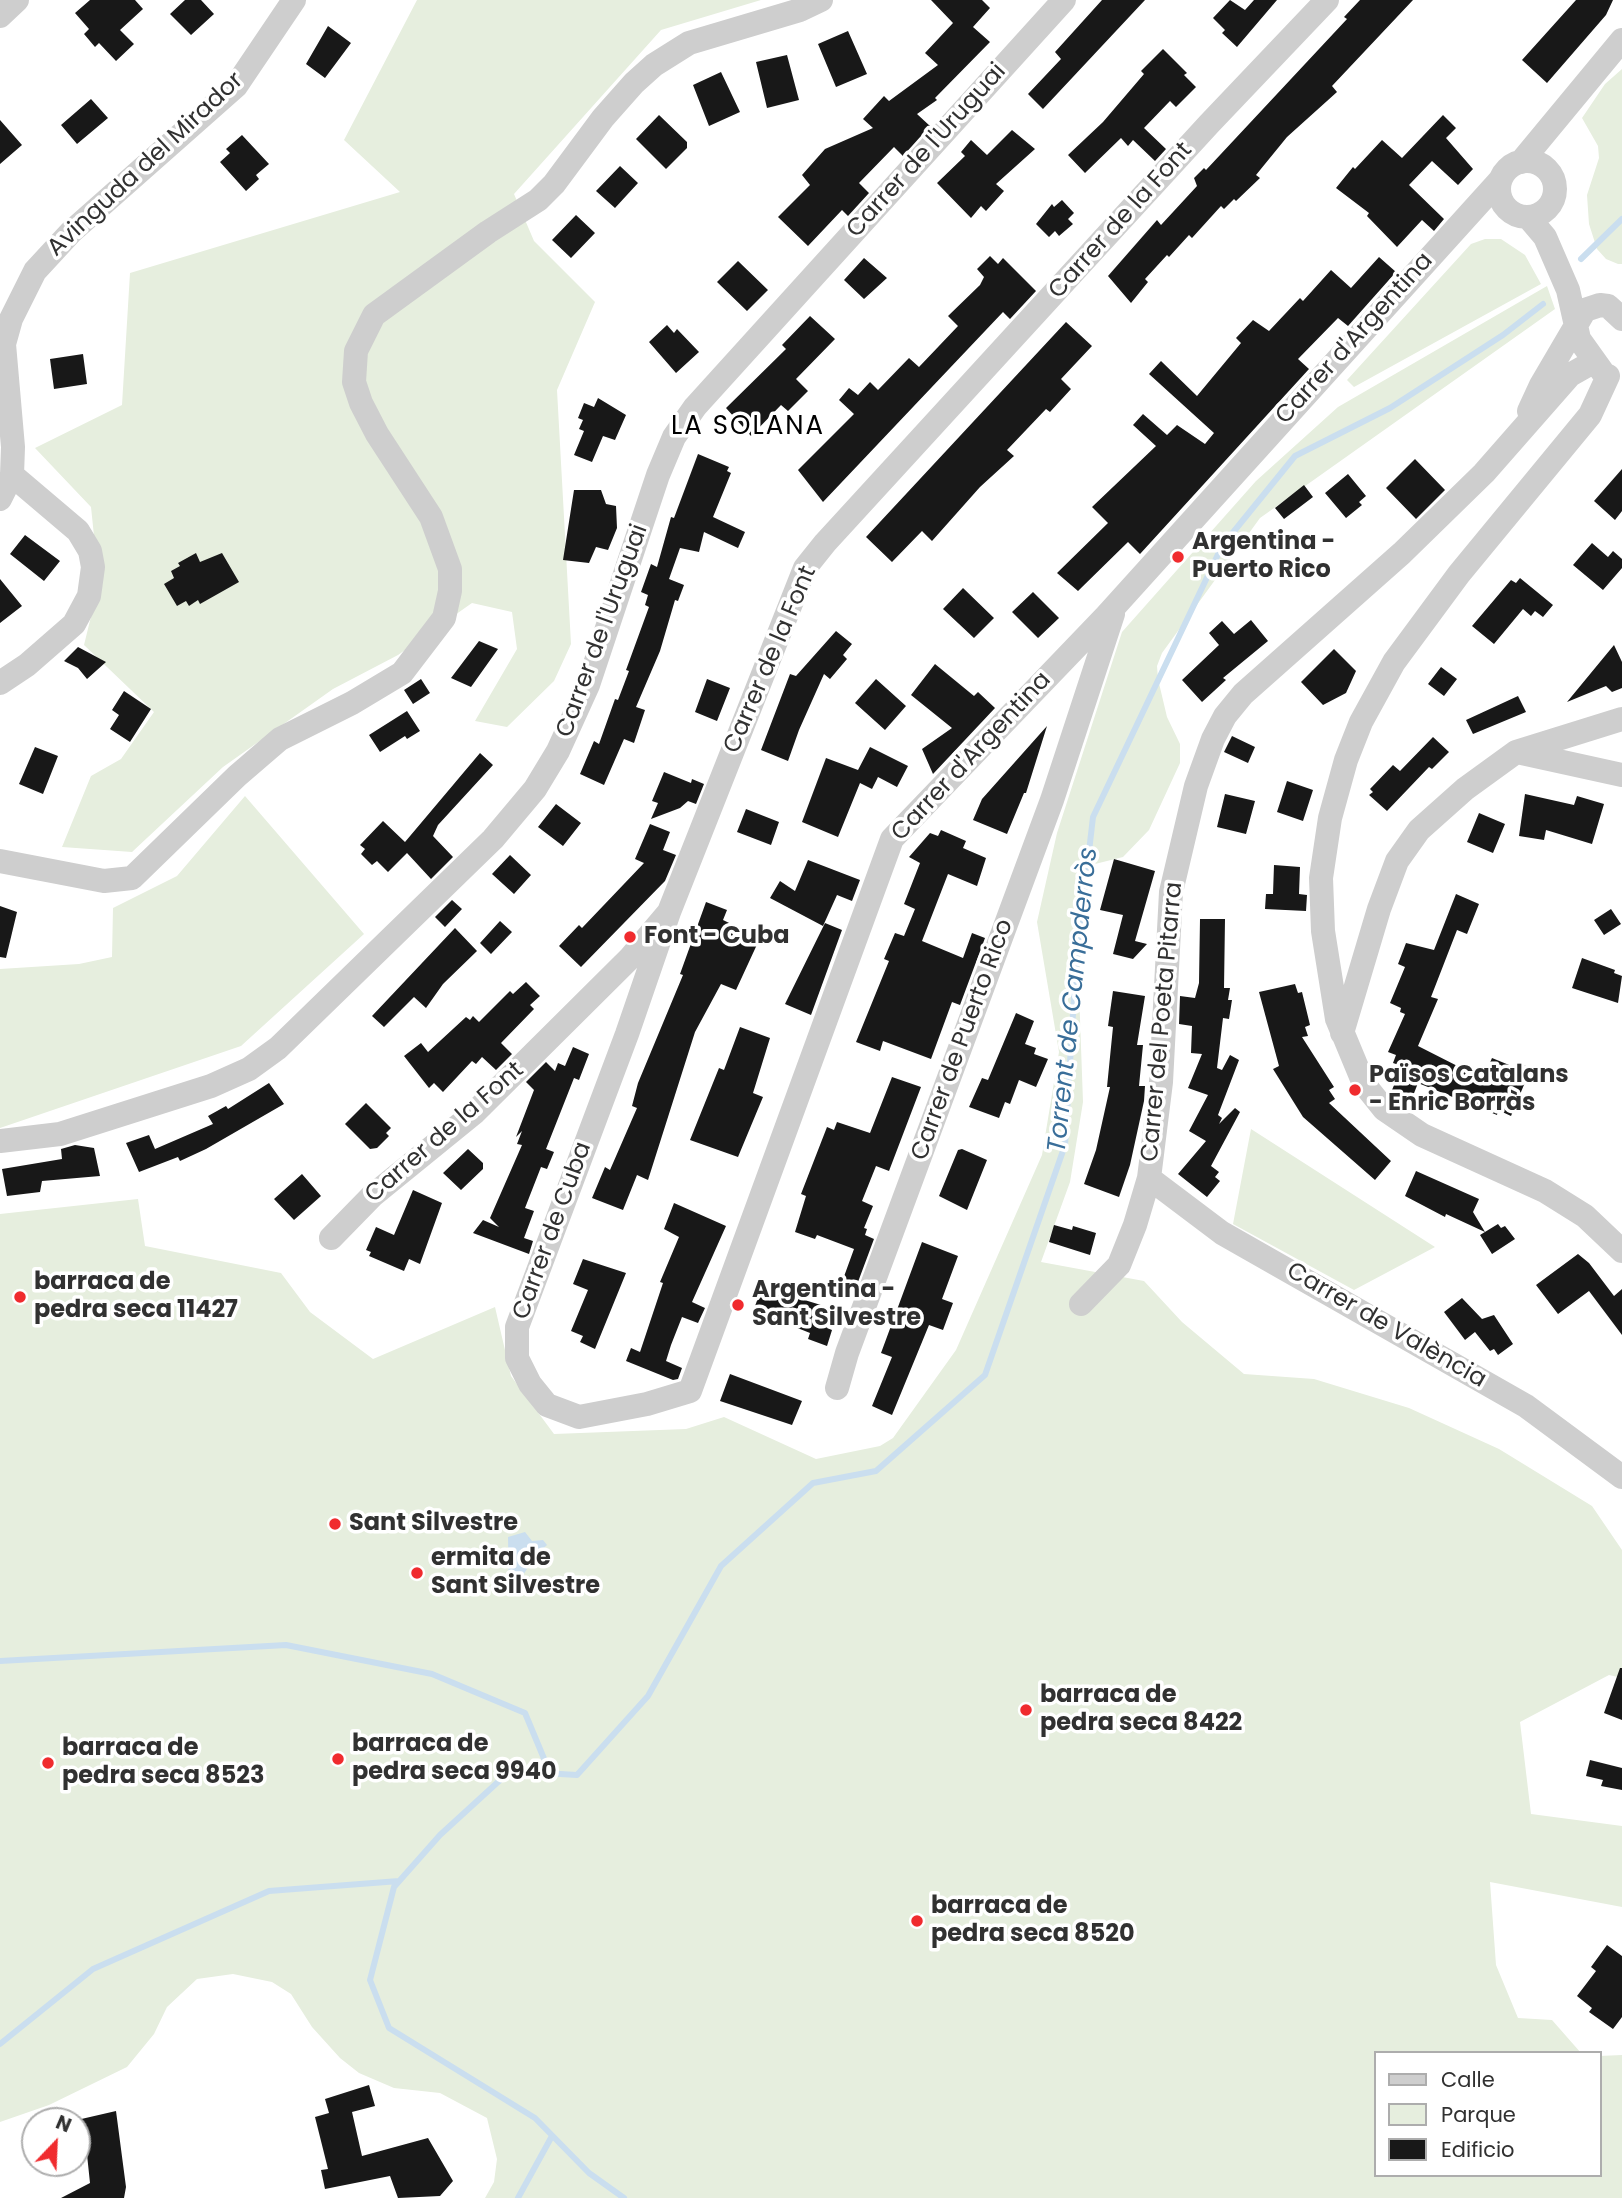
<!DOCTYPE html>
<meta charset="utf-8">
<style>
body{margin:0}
#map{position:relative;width:1622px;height:2198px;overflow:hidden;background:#fff;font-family:Poppins,sans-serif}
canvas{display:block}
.legend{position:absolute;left:1374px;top:2051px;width:228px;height:126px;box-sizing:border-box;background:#fff;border:2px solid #adadad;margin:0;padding:9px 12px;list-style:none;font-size:21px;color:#313131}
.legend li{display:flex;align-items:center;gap:14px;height:35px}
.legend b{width:35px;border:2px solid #adadad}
.north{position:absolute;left:21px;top:2107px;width:70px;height:70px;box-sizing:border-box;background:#fff;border:2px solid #adadad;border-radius:50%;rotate:23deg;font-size:19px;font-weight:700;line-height:28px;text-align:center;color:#313131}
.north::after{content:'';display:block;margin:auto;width:24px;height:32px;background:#f02b2e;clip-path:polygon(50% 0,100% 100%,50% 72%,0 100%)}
</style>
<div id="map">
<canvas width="1622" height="2198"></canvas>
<ul class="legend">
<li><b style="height:9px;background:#cecece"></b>Calle</li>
<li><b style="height:19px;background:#e6eede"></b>Parque</li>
<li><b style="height:19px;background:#181818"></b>Edificio</li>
</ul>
<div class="north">N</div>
</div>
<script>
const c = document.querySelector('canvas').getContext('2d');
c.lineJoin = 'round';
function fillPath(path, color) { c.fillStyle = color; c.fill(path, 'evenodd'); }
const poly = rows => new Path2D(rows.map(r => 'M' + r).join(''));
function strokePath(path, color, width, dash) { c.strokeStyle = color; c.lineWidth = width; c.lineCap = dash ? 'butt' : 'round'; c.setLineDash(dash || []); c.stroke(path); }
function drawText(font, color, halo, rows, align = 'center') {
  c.font = font + ' Poppins,sans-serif'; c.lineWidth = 7; c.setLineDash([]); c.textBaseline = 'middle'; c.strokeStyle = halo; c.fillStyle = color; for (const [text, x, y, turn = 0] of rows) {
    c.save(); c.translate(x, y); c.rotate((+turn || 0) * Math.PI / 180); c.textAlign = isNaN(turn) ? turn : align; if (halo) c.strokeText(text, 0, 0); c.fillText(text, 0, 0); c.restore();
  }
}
fillPath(poly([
 [417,0,761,0,661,30,514,194,534,241,595,302,557,390,571,644,554,681,507,727,475,721,517,649,512,612,472,603,398,655,333,689,223,767,132,852,62,847,91,776,121,759,154,712,84,645,99,584,91,507,35,448,122,405,130,273,400,192,344,140],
 [1622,69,1622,264,1618,264,1606,259,1597,249,1589,224,1587,195,1599,158,1598,146,1582,118,1605,84],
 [1485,239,1501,239,1525,255,1541,284,1354,387,1347,380,1471,244],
 [1547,286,1555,309,1260,518,1162,653,1157,666,1158,679,1167,717,1180,744,1180,763,1149,830,1123,857,1095,864,1083,901,1079,991,1083,1102,1070,1182,1041,1262,1144,1281,1182,1322,1244,1374,1314,1379,1409,1408,1499,1449,1592,1506,1622,1550,1622,1678,1609,1675,1520,1722,1531,1814,1622,1826,1622,1907,1490,1882,1496,1965,1518,2018,1552,2020,1581,2053,1375,2053,1375,2175,1599,2175,1599,2056,1622,2055,1622,2198,485,2198,494,2182,497,2159,487,2118,440,2093,394,2088,359,2073,340,2058,312,2027,291,1994,272,1982,233,1974,197,1979,167,2007,154,2034,127,2067,49,2105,0,2122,0,1214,138,1199,145,1246,281,1273,310,1312,373,1359,495,1307,511,1376,554,1434,686,1429,724,1417,816,1459,880,1446,893,1438,956,1350,1042,1155,1059,1052,1037,922,1057,833,1122,632,1256,481,1338,407],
 [245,796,364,934,241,1046,0,1128,0,969,79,964,112,957,113,908,177,876],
 [1251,1129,1435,1247,1354,1290,1233,1224]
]), '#e6eede');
fillPath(poly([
 [525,1532,532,1541,543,1540,547,1545,536,1555,509,1597,508,1537]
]), '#cadeef');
strokePath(poly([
 [1581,259,1622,219],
 [0,1661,286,1645,432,1674,525,1713,550,1773],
 [0,2044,93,1969,269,1891,399,1881],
 [518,2198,552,2136],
 [624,2198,589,2173,535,2118,389,2028,370,1980,394,1887,440,1835,510,1771,577,1775,648,1696,721,1566,813,1483,876,1471,985,1375,1065,1145,1076,964,1093,817,1222,546,1295,456,1390,408,1503,335,1543,304]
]), '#cadeef', 6);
fillPath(poly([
 [90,0,135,0,143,9,120,30,134,44,116,61,99,43,95,47,84,34,89,29,75,13],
 [185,0,201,0,214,14,191,35,170,14],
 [931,0,982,0,990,8,973,27,990,42,935,98,937,100,917,114,930,126,903,156,894,147,859,183,869,193,848,216,842,210,808,246,778,217,810,185,802,175,825,149,873,128,863,119,884,96,889,101,938,65,925,53,953,23],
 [1102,0,1145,0,1043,109,1028,94,1061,59,1055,52],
 [1230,0,1245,10,1254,0,1277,0,1237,47,1222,33,1225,30,1213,18],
 [1360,0,1413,0,1332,86,1337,92,1287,137,1256,175,1260,178,1236,201,1234,199,1224,209,1221,206,1192,238,1189,235,1169,257,1167,255,1145,279,1148,282,1131,303,1108,276,1157,220,1161,225,1197,186,1194,178,1204,168,1206,170,1347,19,1344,17],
 [1576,0,1613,0,1606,15,1547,83,1522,60],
 [328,26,351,43,325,78,306,64],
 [848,31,867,74,836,87,818,44],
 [1163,49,1187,73,1184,75,1196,87,1176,107,1170,101,1144,128,1166,149,1155,161,1133,140,1128,146,1121,138,1085,173,1068,155,1103,122,1144,74,1141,71],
 [787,55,799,100,767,108,756,62],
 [721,72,740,112,709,126,693,85],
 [91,99,108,118,77,144,61,125],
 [659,115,687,142,687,148,666,169,636,139],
 [1443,115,1456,128,1446,138,1473,169,1458,185,1432,161,1409,185,1444,219,1434,231,1422,220,1397,247,1367,216,1369,213,1336,188,1353,167,1355,169,1382,140,1402,158],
 [0,120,22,145,0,164],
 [1012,130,1035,149,996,184,1004,191,986,211,981,206,971,218,937,183,965,156,961,152,971,140,987,155],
 [242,135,269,164,256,175,259,179,246,191,220,162,230,153,226,149],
 [620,166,638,183,615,208,596,191],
 [1062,200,1074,213,1068,219,1073,224,1059,236,1055,231,1049,237,1036,224,1052,204,1054,207],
 [576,215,595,233,571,258,552,240],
 [990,256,998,264,1003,258,1036,291,1010,319,1003,312,823,502,798,470,854,414,839,400,849,388,858,395,870,382,878,390,909,358,919,367,958,326,948,316,980,285,984,277,977,269],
 [1379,257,1396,272,1348,326,1338,318,1298,359,1309,369,1140,554,1128,542,1078,591,1057,573,1108,523,1092,507,1156,446,1133,425,1143,414,1167,435,1177,425,1205,444,1214,433,1149,374,1161,361,1197,396,1241,343,1236,338,1253,320,1269,331,1300,298,1303,301,1331,270,1351,288],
 [864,258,887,278,864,299,844,280],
 [738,261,768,290,747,311,717,282],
 [810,316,835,339,796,379,808,391,788,411,781,405,751,436,726,408,786,349,782,345],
 [1066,322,1092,346,1061,379,1071,389,1050,412,1046,409,1007,450,1014,456,980,487,932,541,922,531,892,562,866,537],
 [667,325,674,333,677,329,699,352,676,373,649,342],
 [83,354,87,384,54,389,50,359],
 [598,398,626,415,615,440,603,436,592,462,574,455,584,431,579,429,583,420,578,418,584,403,594,407],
 [698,454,729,467,727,471,731,473,713,517,745,532,738,548,704,532,699,552,680,548,669,579,684,585,678,601,675,600,660,651,636,707,645,710,634,743,624,739,604,785,580,774,594,741,599,744,615,699,618,700,629,671,626,670,649,607,645,605,648,595,641,592,651,564,657,567,671,517,674,518],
 [1415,459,1445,490,1416,519,1386,488],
 [1622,469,1622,511,1615,520,1594,501],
 [1348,474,1366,496,1359,502,1362,505,1346,518,1325,493],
 [1304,485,1313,497,1284,519,1275,508],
 [574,490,601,490,606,504,616,506,617,528,608,550,596,547,589,563,563,560],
 [25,535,60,561,44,581,10,554],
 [1592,543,1608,557,1613,551,1622,559,1622,568,1603,590,1573,565],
 [196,553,200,562,222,553,239,582,200,604,198,600,189,606,186,601,177,606,164,584,174,578,171,571,180,566,178,563],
 [1520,578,1553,605,1543,617,1535,611,1531,616,1523,609,1494,644,1472,626,1511,580,1516,583],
 [0,579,22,606,0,623],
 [963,588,994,618,974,638,943,609],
 [1033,592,1059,618,1038,638,1012,612],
 [1251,620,1268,641,1223,678,1226,680,1202,702,1182,680,1219,645,1209,633,1222,621,1234,634],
 [836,631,852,644,843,655,847,659,830,679,824,674,799,730,788,761,761,750,790,674,796,676],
 [479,641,498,649,471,687,451,678],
 [1614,645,1622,662,1622,688,1612,692,1606,686,1567,702],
 [78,647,106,662,87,679,78,668,64,661],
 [1334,649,1356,671,1346,693,1323,705,1301,682],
 [935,664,974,696,978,692,995,708,933,774,922,749,952,728,911,695],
 [1441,667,1457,679,1444,696,1428,684],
 [421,679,430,693,413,704,404,690],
 [707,679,730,688,717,721,695,712],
 [876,679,906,706,885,730,855,703],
 [124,691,151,709,130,742,110,729,119,715,112,710],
 [1518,696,1526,712,1473,734,1466,720],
 [407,711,420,731,407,739,405,736,380,752,369,735],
 [1047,726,1026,793,1024,793,1007,834,973,820,982,799],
 [1232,736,1255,747,1248,763,1224,752],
 [1433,737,1449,752,1432,769,1429,767,1387,811,1369,795,1373,792,1370,789,1393,765,1400,771],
 [35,747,58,756,43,794,19,784],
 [870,747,908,766,897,787,878,777,872,789,860,783,838,837,802,822,826,758,858,770],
 [480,753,493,765,438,825,433,836,453,857,431,879,407,853,388,872,377,861,372,865,361,854,365,849,360,845,383,821,405,842],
 [664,772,691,783,692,779,704,784,696,804,688,801,680,808,651,819,658,803,652,801],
 [1287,781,1313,790,1303,821,1277,812],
 [1225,794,1255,801,1246,834,1217,827],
 [1525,794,1574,805,1577,796,1604,804,1592,844,1546,830,1544,840,1519,836],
 [556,804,581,823,563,846,538,827],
 [746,809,779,822,771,845,737,832],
 [1479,813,1505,824,1493,853,1467,842],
 [650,824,670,832,663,850,676,855,665,881,581,967,559,946,579,925,582,928,644,863,635,859],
 [941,830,966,841,963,848,986,858,977,886,948,874,922,941,963,958,972,933,985,938,960,1005,952,1002,931,1059,883,1041,880,1051,856,1042,889,961,884,959,895,933,904,936,915,909,904,904,920,863,909,857,930,833,938,836],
 [510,855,531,875,514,894,492,874],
 [1114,859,1155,871,1135,941,1147,944,1133,959,1113,954,1123,915,1100,910],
 [808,860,860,880,852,901,837,895,823,926,770,898,780,881,795,891],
 [1274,865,1300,867,1299,894,1307,895,1306,911,1265,909,1266,894,1273,894],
 [1456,894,1479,904,1467,934,1457,930,1431,997,1438,999,1418,1046,1483,1079,1492,1058,1514,1067,1516,1062,1531,1068,1511,1116,1498,1110,1497,1115,1418,1083,1409,1106,1392,1090,1402,1066,1393,1063,1396,1055,1388,1052,1405,1014,1400,1012,1401,1008,1390,1003,1405,967,1398,964,1406,943,1434,950],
 [452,900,462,909,445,927,435,917],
 [706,902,727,910,723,920,760,938,736,990,721,984,695,1032,648,1180,637,1175,623,1210,592,1198,605,1167,610,1170,637,1108,632,1106,638,1083,683,975,680,974],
 [0,906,17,912,6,958,0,957],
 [1611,909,1621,924,1604,935,1594,920],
 [1200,919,1225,919,1224,988,1230,988,1228,1000,1232,1000,1229,1019,1223,1018,1217,1068,1222,1070,1230,1055,1239,1060,1218,1115,1222,1118,1219,1124,1235,1108,1240,1112,1211,1166,1219,1172,1215,1177,1220,1181,1207,1197,1178,1174,1206,1141,1189,1131,1208,1095,1188,1088,1202,1054,1191,1053,1192,1026,1179,1024,1180,996,1195,998,1199,983],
 [500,921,512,932,491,954,480,943],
 [825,923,842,930,811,1015,785,1004],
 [455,928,477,951,443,984,426,1008,414,997,384,1027,372,1016],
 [1582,958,1615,970,1614,973,1622,976,1618,1003,1572,988],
 [526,982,540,996,530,1005,534,1009,501,1043,512,1054,496,1070,482,1057,476,1064,472,1061,443,1092,434,1083,429,1088,404,1056,421,1043,428,1052,466,1017,470,1020,473,1016,479,1022,510,991,513,994],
 [1295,984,1298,993,1302,992,1310,1025,1305,1027,1308,1036,1302,1037,1334,1087,1329,1090,1335,1099,1329,1103,1391,1161,1375,1180,1303,1117,1273,1069,1279,1066,1259,992],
 [1113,991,1145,996,1137,1045,1143,1045,1139,1086,1145,1086,1144,1101,1130,1165,1119,1197,1084,1184,1096,1150,1110,1087,1107,1087,1113,1027,1108,1026],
 [1016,1013,1034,1021,1025,1044,1036,1048,1034,1054,1048,1059,1036,1087,1019,1080,1010,1104,1005,1102,999,1118,969,1107,982,1078,988,1080],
 [740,1027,770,1038,753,1093,763,1097,738,1157,690,1140,719,1068,724,1070],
 [573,1047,589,1054,579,1080,574,1078,546,1149,554,1152,547,1169,541,1167,525,1208,534,1211,524,1238,533,1241,529,1254,473,1233,483,1220,499,1227,490,1218,522,1145,517,1144,522,1131,516,1137,534,1090,526,1082,546,1062,555,1071,558,1063,565,1066],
 [892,1077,921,1087,889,1171,876,1166,862,1201,873,1206,864,1228,867,1229,865,1235,874,1239,852,1298,838,1293,854,1249,817,1235,815,1239,795,1232,806,1196,801,1194,827,1127,834,1130,837,1122,870,1133],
 [269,1083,284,1104,206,1149,180,1161,178,1157,139,1172,126,1143,149,1135,155,1149,213,1124,208,1116,226,1106,228,1109],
 [366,1103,391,1128,386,1133,389,1136,377,1148,370,1149,345,1124],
 [75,1145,94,1148,100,1176,42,1181,40,1192,7,1196,2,1169,62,1159,61,1149],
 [468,1149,483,1163,483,1169,461,1190,443,1173],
 [962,1149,987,1160,967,1210,939,1196,958,1150],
 [1416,1171,1479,1199,1473,1212,1485,1232,1446,1214,1445,1217,1405,1196],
 [302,1174,321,1196,294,1220,274,1199],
 [413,1190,442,1203,420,1264,409,1259,404,1271,369,1256,371,1252,366,1250,376,1227,394,1235],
 [674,1203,726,1226,692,1302,705,1308,698,1323,682,1317,671,1345,666,1361,682,1368,678,1379,673,1380,626,1361,631,1348,640,1352,663,1283,660,1282,679,1237,664,1229],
 [1498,1224,1501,1228,1505,1226,1515,1239,1492,1254,1480,1235],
 [1054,1225,1072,1230,1073,1226,1096,1233,1090,1255,1049,1242],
 [922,1242,958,1256,942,1299,953,1303,943,1330,929,1325,892,1415,872,1406,892,1357,881,1353],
 [1578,1254,1589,1263,1614,1296,1622,1289,1622,1335,1589,1291,1558,1314,1536,1285],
 [583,1259,626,1273,595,1349,580,1342,583,1336,571,1331,588,1290,573,1284],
 [762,1287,834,1309,827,1328,832,1330,827,1346,808,1339,810,1333,780,1321,778,1327,751,1317],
 [1462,1298,1482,1319,1494,1315,1513,1344,1498,1355,1494,1349,1490,1351,1475,1332,1465,1340,1444,1312],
 [730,1374,802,1401,792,1425,720,1401],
 [1620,1668,1622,1668,1622,1720,1604,1713],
 [1590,1760,1622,1768,1622,1790,1601,1786,1603,1780,1586,1776],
 [1607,1945,1622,1956,1622,2017,1613,2029,1589,2012,1592,2008,1577,1996,1596,1971,1591,1967],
 [369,2085,375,2106,352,2112,362,2156,428,2138,453,2181,440,2196,398,2198,390,2176,325,2189,321,2170,328,2169,315,2117,329,2113,325,2099],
 [116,2111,126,2187,124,2198,61,2198,90,2183,86,2145,77,2151,77,2120]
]), '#181818');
strokePath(poly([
 [0,16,17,0],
 '1499 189a28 28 0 1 1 56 0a28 28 0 1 1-56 0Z',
 [1521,162,1622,40],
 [1528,217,1545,237,1568,290,1579,339,1604,374],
 [1608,376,1590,415,1459,574,1394,662,1361,722,1346,760,1330,818,1321,878,1323,931,1337,1019,1364,1084,1384,1109,1422,1135,1545,1191,1585,1216,1622,1251],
 [1529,411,1541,385,1585,310,1600,305,1608,306,1622,319],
 [0,499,12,475,13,447,4,344,11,319,35,271,71,232,236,86,294,0],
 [0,683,27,665,74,624,89,596,93,567,90,551,78,531,12,475],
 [1517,752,1622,775],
 [0,861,104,881,132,878,237,776,280,739,352,703,402,673,444,618,450,591,450,569,431,517,377,434,361,403,354,382,356,351,374,315,488,232,538,200,554,184,603,118,634,83,654,65,689,43,800,10,821,0],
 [669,912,627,1034,517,1327,517,1358,530,1384,547,1405,579,1417,647,1404,690,1391,892,839,1106,616,1501,179],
 [1342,1033,1379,909,1397,861,1419,830,1465,789,1516,752,1622,719],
 [0,1141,60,1134,211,1086,249,1069,278,1048,493,839,535,789,558,751,588,685,658,475,674,437,695,407,1064,0],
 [1149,1178,1222,1233,1526,1406,1622,1477],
 [331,1238,372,1196,474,1113,630,958,669,912,805,568,825,543,1209,124,1327,0],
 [1081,1304,1119,1265,1135,1225,1149,1178,1161,1082,1171,892,1196,786,1213,739,1225,716,1243,694,1402,553,1484,473,1570,375,1593,362],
 [837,1388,847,1353,1052,800,1113,614]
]), '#cecece', 24);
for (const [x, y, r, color] of [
 [1178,557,7,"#f02b2e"],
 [630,937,7,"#f02b2e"],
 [1355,1090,7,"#f02b2e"],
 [20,1297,7,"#f02b2e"],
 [738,1305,7,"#f02b2e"],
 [335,1524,7,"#f02b2e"],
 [417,1573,7,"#f02b2e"],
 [1026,1710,7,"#f02b2e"],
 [338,1759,7,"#f02b2e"],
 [48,1763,7,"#f02b2e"],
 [917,1921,7,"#f02b2e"]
]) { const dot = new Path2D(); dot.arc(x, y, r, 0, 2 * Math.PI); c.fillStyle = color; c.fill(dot); strokePath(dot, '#fff', 2.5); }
drawText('24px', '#313131', '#fff', [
 ["Carrer de l'Uruguai",927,151,-48],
 ["Avinguda del Mirador",146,165,-43],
 ["Carrer de la Font",1121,221,-48],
 ["Carrer d'Argentina",1355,339,-48],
 ["Carrer de l'Uruguai",603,631,-70],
 ["Carrer de la Font",771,660,-67],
 ["Carrer d'Argentina",972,757,-47],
 ["Carrer del Poeta Pitarra",1163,1022,-85],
 ["Carrer de Puerto Rico",963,1040,-70],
 ["Carrer de la Font",445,1133,-41],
 ["Carrer de Cuba",553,1231,-70],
 ["Carrer de València",1386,1326,30]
]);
drawText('bold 24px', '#313131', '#fff', [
 ["Argentina -",1192,543],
 ["Puerto Rico",1192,571],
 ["Font - Cuba",644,937],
 ["Països Catalans",1369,1076],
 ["- Enric Borràs",1369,1104],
 ["barraca de",34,1283],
 ["pedra seca 11427",34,1311],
 ["Argentina -",752,1291],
 ["Sant Silvestre",752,1319],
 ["Sant Silvestre",349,1524],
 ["ermita de",431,1559],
 ["Sant Silvestre",431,1587],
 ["barraca de",1040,1696],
 ["pedra seca 8422",1040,1724],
 ["barraca de",352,1745],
 ["pedra seca 9940",352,1773],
 ["barraca de",62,1749],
 ["pedra seca 8523",62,1777],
 ["barraca de",931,1907],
 ["pedra seca 8520",931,1935]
], 'left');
c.letterSpacing = '2px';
drawText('26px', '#000', '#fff', [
 ["LA SOLANA",748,427]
]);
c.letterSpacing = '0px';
drawText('italic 26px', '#396e99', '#fff', [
 ["Torrent de Campderròs",1074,1000,-84]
]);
</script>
